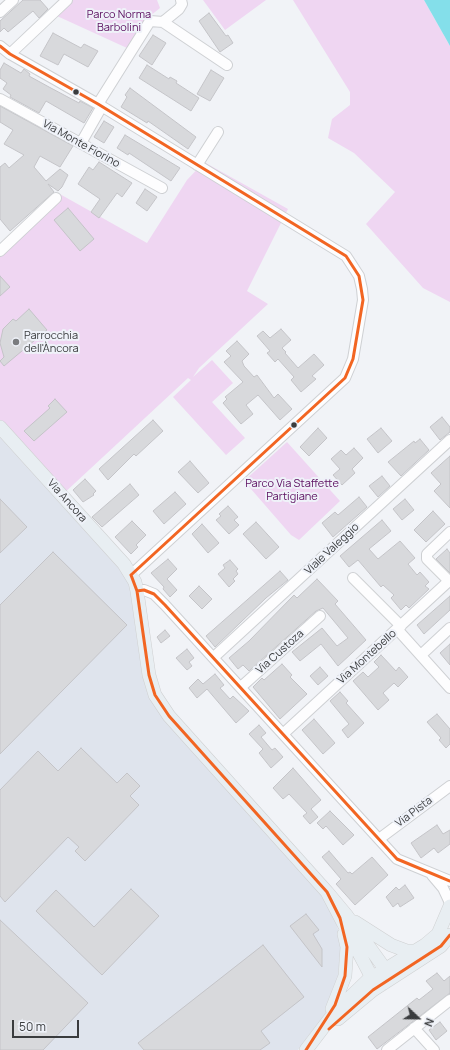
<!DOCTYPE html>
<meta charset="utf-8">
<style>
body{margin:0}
#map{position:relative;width:450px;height:1050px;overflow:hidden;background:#f1f3f7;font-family:Manrope,sans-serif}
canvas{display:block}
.north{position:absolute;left:398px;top:998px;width:40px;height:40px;-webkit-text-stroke:3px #eff2f9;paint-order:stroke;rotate:112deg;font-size:11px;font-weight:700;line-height:16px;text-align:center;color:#3a3c3e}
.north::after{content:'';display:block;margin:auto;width:14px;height:18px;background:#3a3c3e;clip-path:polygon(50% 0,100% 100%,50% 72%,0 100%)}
.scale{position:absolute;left:12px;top:1020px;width:67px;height:18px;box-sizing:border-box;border:2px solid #3a3c3e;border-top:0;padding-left:5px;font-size:12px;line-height:14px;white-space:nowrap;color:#3a3c3e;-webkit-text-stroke:3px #eff2f9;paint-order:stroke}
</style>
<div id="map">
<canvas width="450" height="1050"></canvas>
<div class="north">N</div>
<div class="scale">50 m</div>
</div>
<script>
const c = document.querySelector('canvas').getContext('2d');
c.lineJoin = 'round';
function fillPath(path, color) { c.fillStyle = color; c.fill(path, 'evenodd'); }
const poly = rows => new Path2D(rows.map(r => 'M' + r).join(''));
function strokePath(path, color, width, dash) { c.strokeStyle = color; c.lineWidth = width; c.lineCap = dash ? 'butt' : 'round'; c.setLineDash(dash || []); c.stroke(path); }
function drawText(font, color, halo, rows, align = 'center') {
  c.font = font + ' Manrope,sans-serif'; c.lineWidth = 4; c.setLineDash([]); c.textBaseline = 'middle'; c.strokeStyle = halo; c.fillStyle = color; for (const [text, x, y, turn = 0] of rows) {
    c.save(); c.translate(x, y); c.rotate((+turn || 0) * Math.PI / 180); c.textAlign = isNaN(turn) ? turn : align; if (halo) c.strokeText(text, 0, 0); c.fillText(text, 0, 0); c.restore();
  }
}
fillPath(poly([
 [0,429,120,560,130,581,148,683,322,894,335,917,341,942,337,990,328,1010,298,1050,0,1050]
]), '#dfe4ed');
fillPath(poly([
 [73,0,157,0,160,8,145,20,127,48,57,16],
 [203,0,266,0,225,30],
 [293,0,424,0,450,46,450,302,423,288,366,224,395,192,354,153,328,138,332,119,350,105,350,92],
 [204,162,288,209,247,291,268,304,199,368,193,377,212,360,233,383,212,402,245,438,226,455,173,397,191,380,188,378,61,496,0,429,0,249,58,193,147,243,187,180],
 [287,442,340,501,299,540,291,535,244,481]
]), '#efd6f2');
fillPath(poly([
 [424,0,450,0,450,46]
]), '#84dfea');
const building = poly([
 [23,0,40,0,48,9,39,18,33,11,8,32,4,28,0,32,0,21,23,0],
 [209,13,226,36,228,35,233,43,220,52,199,21,209,13],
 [53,33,81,48,84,44,98,51,88,67,64,54,58,65,40,56,53,33],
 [153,35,166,43,152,65,139,56,153,35],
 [4,63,21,73,24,69,30,74,29,76,49,87,79,103,80,101,93,108,84,123,46,101,39,113,10,97,11,95,3,89,7,83,0,78,0,70,4,63],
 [147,65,169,79,170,77,177,81,176,83,199,98,191,111,139,78,147,65],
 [211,70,224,78,210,101,197,94,211,70],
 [130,88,196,137,188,149,148,121,147,123,121,107,127,97,125,95,130,88],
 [0,106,73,146,60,167,40,156,34,167,46,181,60,169,68,175,62,187,58,191,48,184,54,192,10,231,0,219,0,167,5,163,9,168,24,155,4,144,13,130,0,122,0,106],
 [104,121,114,127,104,143,94,137,104,121],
 [125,135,180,168,171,181,129,153,128,155,117,148,125,135],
 [99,162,132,183,122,197,117,193,99,218,91,212,100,199,78,184,89,167,93,170,99,162],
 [145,189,157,197,147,211,136,203,145,189],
 [68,208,94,239,80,251,54,220,68,208],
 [0,276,10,287,0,296,0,276],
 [29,309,47,330,4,366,0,361,4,357,0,343,3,329,13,319,16,321,29,309],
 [281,329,291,340,282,348,286,352,285,353,298,368,314,354,324,365,312,376,316,379,301,392,291,380,294,377,278,359,275,362,267,353,270,351,257,336,263,331,270,338,281,329],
 [237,341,249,354,242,361,244,366,254,377,257,375,274,398,278,394,292,409,280,420,258,395,246,405,253,414,241,424,223,403,227,399,225,397,243,382,224,362,231,356,226,351,237,341],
 [55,399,67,412,34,441,24,431,50,408,48,406,55,399],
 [442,417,450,427,450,432,440,440,430,427,442,417],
 [153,420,163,431,136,456,134,454,108,480,99,469,153,420],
 [318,428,327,438,309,456,300,447,318,428],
 [381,428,392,441,378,453,367,439,381,428],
 [420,439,429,450,401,476,388,462,414,441,415,443,420,439],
 [354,448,363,458,352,469,355,473,342,485,333,475,340,469,331,459,341,450,346,455,354,448],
 [450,456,450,508,434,491,441,484,431,473,450,456],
 [190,461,209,483,198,493,178,472,190,461],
 [382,476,390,486,378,497,369,486,382,476],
 [85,479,96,491,93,494,94,495,83,502,73,490,85,479],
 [130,484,139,495,102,527,92,517,130,484],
 [175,492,186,504,164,524,153,511,175,492],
 [359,497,367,507,333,537,322,523,335,512,338,515,359,497],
 [0,499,27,527,0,553,0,499],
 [405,499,414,510,402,520,393,509,405,499],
 [228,506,238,517,234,520,239,525,229,534,216,520,221,516,219,514,228,506],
 [433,511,445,524,426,542,414,530,433,511],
 [382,520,391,531,369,549,378,559,400,541,415,558,408,564,417,575,420,572,429,582,425,586,429,589,409,608,406,605,401,610,391,598,394,595,383,585,381,587,358,560,349,567,340,556,382,520],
 [132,521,146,535,136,545,138,547,131,554,115,537,132,521],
 [256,522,279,547,266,559,243,534,256,522],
 [202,524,219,543,208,553,192,534,202,524],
 [447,549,450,553,450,573,436,559,447,549],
 [53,552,127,625,0,754,0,605,53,552],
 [168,559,177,569,167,579,177,590,170,597,163,589,164,587,151,573,168,559],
 [230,560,238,569,236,571,238,574,233,579,235,581,229,587,218,574,225,568,223,565,230,560],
 [280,571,288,580,266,598,215,647,206,636,280,571],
 [317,579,338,601,335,604,366,640,338,666,321,644,300,661,292,652,322,628,337,646,348,638,323,608,316,611,249,671,243,665,238,669,229,658,249,641,294,595,297,598,317,579],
 [199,586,212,599,202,609,189,596,199,586],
 [450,596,450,610,424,634,417,625,450,596],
 [165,630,170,636,161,643,157,637,165,630],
 [450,644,450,665,440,653,450,644],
 [187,649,194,658,189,662,192,666,187,670,176,658,187,649],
 [381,655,396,671,399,667,408,677,398,687,394,683,383,693,389,700,378,710,353,681,363,672,368,677,379,667,374,662,381,655],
 [282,664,292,675,290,677,307,694,280,719,253,687,262,678,264,680,282,664],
 [320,667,328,676,318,685,310,676,320,667],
 [215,674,224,685,220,688,230,699,233,696,249,711,236,723,207,689,197,698,189,688,198,679,203,684,215,674],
 [340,692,348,701,346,703,364,723,348,738,342,730,349,724,330,701,340,692],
 [437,714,450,729,450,744,446,748,439,740,441,738,427,722,437,714],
 [314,719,335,743,323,754,302,730,314,719],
 [259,725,266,733,261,737,272,750,275,748,283,757,271,768,259,753,263,749,249,734,259,725],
 [81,748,117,783,127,773,140,786,130,796,139,805,85,861,75,851,79,847,68,837,5,902,0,896,0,790,38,751,58,771,81,748],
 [293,768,321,800,311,809,318,817,310,824,303,816,307,813,289,794,283,799,273,788,293,768],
 [330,811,354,835,343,845,326,826,323,829,317,823,330,811],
 [437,825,443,834,450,830,450,844,438,853,434,848,421,858,411,843,437,825],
 [329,851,348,873,350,872,352,874,372,857,388,875,355,905,336,884,341,879,322,857,329,851],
 [405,885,414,898,400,907,398,903,393,907,386,897,396,887,399,890,405,885],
 [131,889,159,916,102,975,36,911,56,890,94,927,131,889],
 [306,914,319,930,313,934,322,949,322,967,290,926,306,914],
 [0,920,88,1003,43,1050,0,1050,0,920],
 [263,945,304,997,261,1031,270,1043,260,1050,144,1050,138,1043,263,945],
 [437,973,444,981,450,976,450,993,377,1049,368,1037,417,998,419,1000,433,989,426,981,437,973],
 [440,1022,447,1031,436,1040,429,1030,440,1022]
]);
fillPath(building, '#d8d9dc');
strokePath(building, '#c4c4c8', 1);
const minor = poly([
 [0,12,13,0],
 [163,22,179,9,182,4,181,0],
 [0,46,10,54,98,104,346,256,359,276,362,289,363,300,353,359,345,378,131,575],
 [10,54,67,0],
 [0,99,162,188],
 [98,104,150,21,163,22,227,65],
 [81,143,102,106],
 [197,165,218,132],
 [0,251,56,198],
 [353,578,401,626],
 [447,583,446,578,427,559,427,554,450,532],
 [137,591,144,590,154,594,165,605,397,859,450,881],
 [397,629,450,688],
 [421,655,450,628],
 [214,657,450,440],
 [241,687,320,616],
 [283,734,450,580],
 [379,839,450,786],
 [432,875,443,888,450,903],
 [414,1028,434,1050],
 [387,1050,450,1000]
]);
const major = poly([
 [0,427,124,564,135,582,137,591,149,675,155,695,169,716,327,892,347,916,385,969,384,983,372,978,327,892],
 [355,922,391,945,407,951,415,951],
 [332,1009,345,976,347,947,344,934],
 [338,1019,373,990,441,946,450,935],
 [306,1050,335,1012,368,980,425,945,438,934,450,906]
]);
strokePath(minor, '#ced0d3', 12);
strokePath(major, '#cfd0d1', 14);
strokePath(minor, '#fdfdfe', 10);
strokePath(major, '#e8eef2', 13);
strokePath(poly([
 [0,46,10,54,98,104,346,256,359,276,363,300,353,359,345,378,131,575],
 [131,575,137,591,149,675,155,695,169,716,327,892,340,918,347,947,345,976,335,1005,306,1050],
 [137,591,144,590,154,594,165,605,397,859,450,881],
 [329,1029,373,990,441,946,450,935]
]), '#f26522', 3);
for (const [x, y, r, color] of [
 [76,92,3.5,"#3a3c3e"],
 [16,342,4,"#7a7c7f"],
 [294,425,3.5,"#3a3c3e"]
]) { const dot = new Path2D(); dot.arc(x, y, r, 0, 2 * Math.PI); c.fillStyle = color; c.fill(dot); strokePath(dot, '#eff2f9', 1.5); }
drawText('11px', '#5c0f60', '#eff2f9', [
 ["Parco Norma",119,15],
 ["Barbolini",119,28],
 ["Parco Via Staffette",292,484],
 ["Partigiane",292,497]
]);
drawText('11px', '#3a3c3e', '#eff2f9', [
 ["Via Monte Fiorino",81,144,29],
 ["Via Ancora",67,501,48],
 ["Viale Valeggio",332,549,-43],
 ["Via Custoza",280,652,-42],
 ["Via Montebello",367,657,-42],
 ["Via Pista",414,812,-37]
]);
drawText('11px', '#3a3c3e', '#eff2f9', [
 ["Parrocchia",24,336],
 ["dell'Àncora",24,349]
], 'left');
</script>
